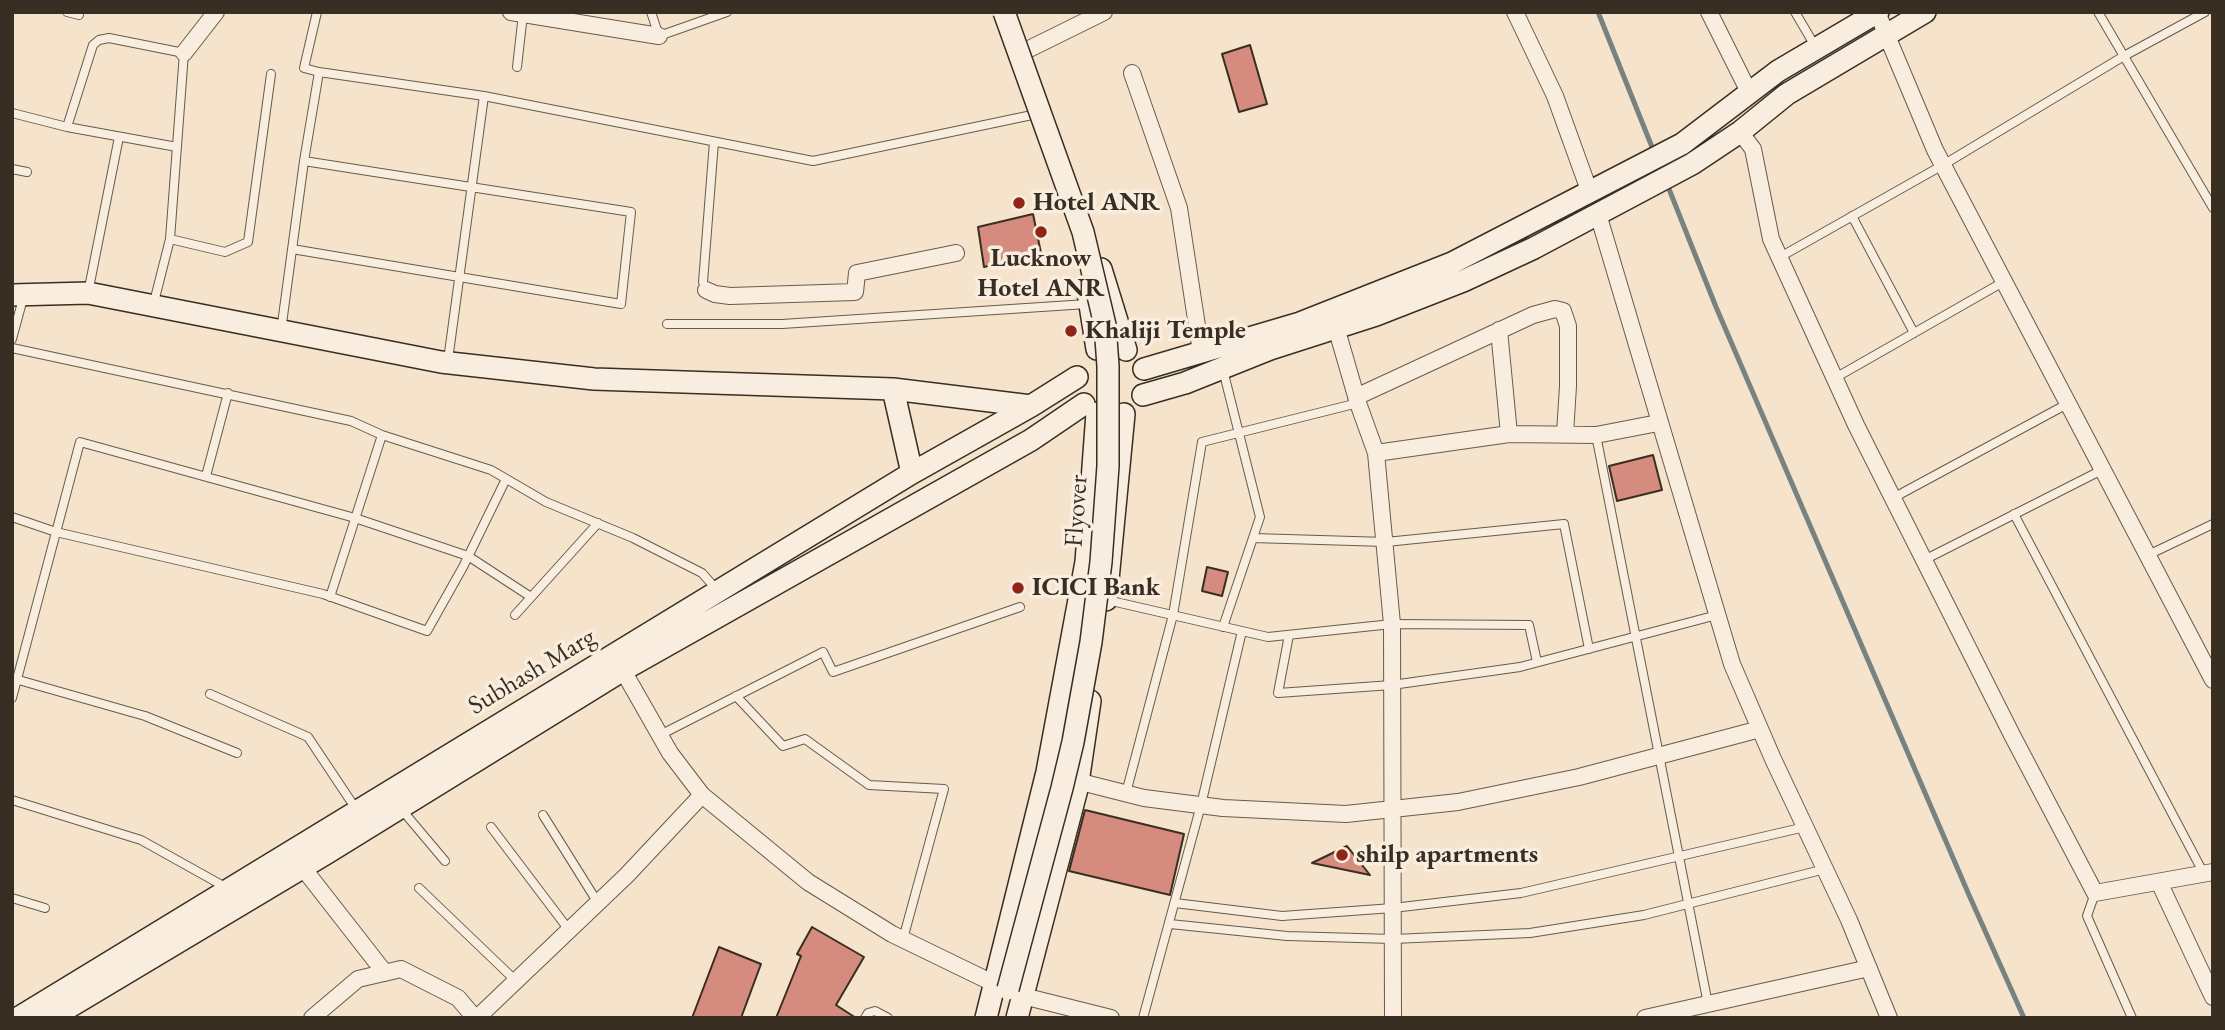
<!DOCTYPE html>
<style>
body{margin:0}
#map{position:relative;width:2225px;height:1030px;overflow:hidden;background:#f5e3cc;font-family:"EB Garamond",serif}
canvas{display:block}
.frame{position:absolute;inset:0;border:14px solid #382e22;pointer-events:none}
</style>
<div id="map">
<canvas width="2225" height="1030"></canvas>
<div class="frame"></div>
</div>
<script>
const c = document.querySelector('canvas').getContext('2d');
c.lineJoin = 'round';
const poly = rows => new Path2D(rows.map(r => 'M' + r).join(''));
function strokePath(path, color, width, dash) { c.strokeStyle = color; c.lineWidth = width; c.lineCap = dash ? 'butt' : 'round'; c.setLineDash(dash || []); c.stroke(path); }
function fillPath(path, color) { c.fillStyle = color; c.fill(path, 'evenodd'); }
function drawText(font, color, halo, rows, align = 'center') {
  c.font = font + ' "EB Garamond",serif'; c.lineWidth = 7; c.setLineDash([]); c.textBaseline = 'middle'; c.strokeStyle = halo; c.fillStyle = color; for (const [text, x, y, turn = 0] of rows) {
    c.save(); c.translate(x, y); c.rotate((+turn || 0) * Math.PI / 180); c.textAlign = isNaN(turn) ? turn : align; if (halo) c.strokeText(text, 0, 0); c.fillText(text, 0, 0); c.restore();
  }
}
strokePath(poly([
 [1598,12,1654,152],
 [1667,184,1716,307,1969,895,2024,1018]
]), '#768381', 5);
const building = poly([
 [1250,45,1267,104,1239,112,1222,54,1250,45],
 [1033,214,1041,253,984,267,978,227,1033,214],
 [1653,455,1662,490,1617,501,1609,466,1653,455],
 [1207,567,1228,572,1222,596,1202,591,1207,567],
 [1085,810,1184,834,1170,895,1069,871,1085,810],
 [1347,846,1370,875,1312,863,1347,846],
 [812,927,864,957,836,1005,856,1018,776,1018,801,956,797,954,812,927],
 [719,947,761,964,741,1018,692,1018,719,947]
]);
fillPath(building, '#d58b7d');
strokePath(building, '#382e22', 2);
const lane = poly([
 [67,12,79,15],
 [317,12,304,68,319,72,484,96,813,161,1032,115],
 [651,12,659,36,727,12],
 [1795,12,1815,46],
 [2098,12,2213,208],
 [517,67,523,14],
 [12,113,67,127,177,147],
 [67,127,93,45,99,40,109,38,184,53,170,239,153,306],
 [12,169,27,172],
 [1852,216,1914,333],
 [170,239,225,252,248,242,271,74],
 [292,249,621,304,631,212,304,161],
 [1780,257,1943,165,2124,56,2205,12],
 [706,290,703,282,714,142],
 [88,293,119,137],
 [667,324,782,324,1087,304],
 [281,331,304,161,319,72],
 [12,339,24,295],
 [12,348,351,421,382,435,491,470,546,502,633,538,702,573,717,590],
 [448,360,484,96],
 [1223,370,1260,517,1223,627],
 [1835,378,2005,281],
 [1596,435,1708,1004],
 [206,476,228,393],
 [1893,498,2069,403],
 [2014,514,2204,874],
 [12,517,56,532,323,594,427,631,463,567,506,479],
 [1253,538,1386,542,1564,524,1589,649],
 [2148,555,2213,524],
 [1924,560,2102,470],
 [330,597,382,435],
 [1107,600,1268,637,1392,624,1529,625,1537,662],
 [515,615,598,523],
 [1289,635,1278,693,1392,685,1520,667,1717,615],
 [15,679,145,716,237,753],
 [210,694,308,737,356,809],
 [736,696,783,746,805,739,869,785,944,789,903,939],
 [12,698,80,442,355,518,468,556,531,597],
 [660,735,823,652,833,672,1020,607],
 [1126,793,1173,615,1202,442,1358,403],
 [12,800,141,840,227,888],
 [402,810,445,861],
 [543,815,598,903],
 [491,827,569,930],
 [419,888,516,981],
 [2095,893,2087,916,2132,1018],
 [12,898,45,908],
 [1175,903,1282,916,1393,908,1521,893,1805,827],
 [1170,924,1287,936,1393,939,1530,933,1644,915,1825,869],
 [865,1018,868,1013,875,1011,888,1018],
 [1143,1018,1201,805,1242,631]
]);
const street = poly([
 [511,12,659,36],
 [1515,12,1555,96,1590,193],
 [1709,12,1749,92],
 [1877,12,1935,150,2213,680],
 [1027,50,1104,12],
 [184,53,216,12],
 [1132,73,1179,208,1201,352],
 [1740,132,1753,149,1771,239,1856,425,2012,735,2095,893,2213,872],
 [1598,214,1732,664,1773,759,1849,920,1889,1018],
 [706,290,715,294,730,296,855,292,857,273,956,253],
 [1336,327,1358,403,1376,453,1392,624,1393,1018],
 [1499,330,1509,434],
 [1356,397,1533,315,1555,309,1563,311,1568,326,1568,386,1565,434],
 [1376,453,1509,434,1596,435,1658,423],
 [617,660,670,753,702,795,808,882,892,934,995,984],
 [1069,779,1144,798,1223,808,1346,814,1458,802,1579,777,1760,729],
 [296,859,385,973],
 [2159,882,2213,997],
 [1023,996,1111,1018],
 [312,1018,358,979,401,969,458,998,475,1018],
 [477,1018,627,875,702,795],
 [1645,1018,1869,968]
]);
const secondary = poly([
 [1101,269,1126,350],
 [1087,286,1097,349],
 [12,295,88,293,441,362,594,379,893,389,1031,406],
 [1144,369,1300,323,1452,263,1682,144,1778,71,1878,12],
 [893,389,912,473],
 [1143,395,1185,383,1270,349,1376,315,1463,281,1534,248,1692,164,1740,132,1787,94,1925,12],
 [1106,600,1124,414],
 [18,1018,912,473,1031,406,1077,377],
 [51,1018,327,853,623,670,1031,440,1084,404],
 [986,1018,1047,772,1086,562,1097,413],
 [1017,1018,1077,789,1090,701]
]);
strokePath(lane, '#675b4c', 10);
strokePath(street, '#675b4c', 18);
strokePath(secondary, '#382e22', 24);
strokePath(lane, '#f8edde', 8);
strokePath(street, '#f8edde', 16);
strokePath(secondary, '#f8edde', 21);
const secondaryBridge = poly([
 [1004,12,1083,232,1105,325,1108,366,1108,466,1101,562,1091,642,1073,742,1062,788,1008,989]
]);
strokePath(secondaryBridge, '#382e22', 24, []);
strokePath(secondaryBridge, '#f8edde', 21);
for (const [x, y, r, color] of [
 [1019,203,7,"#8f2418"],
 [1041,232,7,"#8f2418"],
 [1071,331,7,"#8f2418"],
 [1018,588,7,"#8f2418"],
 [1342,855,7,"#8f2418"]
]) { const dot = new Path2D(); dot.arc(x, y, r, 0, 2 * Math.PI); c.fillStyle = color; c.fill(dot); strokePath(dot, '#f8edde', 2.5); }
drawText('bold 26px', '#382e22', '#f8edde', [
 ["Hotel ANR",1033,203],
 ["Lucknow",1041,259,"center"],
 ["Hotel ANR",1041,289,"center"],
 ["Khaliji Temple",1085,331],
 ["ICICI Bank",1032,588],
 ["shilp apartments",1356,855]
], 'left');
drawText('26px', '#382e22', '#f8edde', [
 ["Flyover",1077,511,-86],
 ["Subhash Marg",532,672,-31]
]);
</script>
